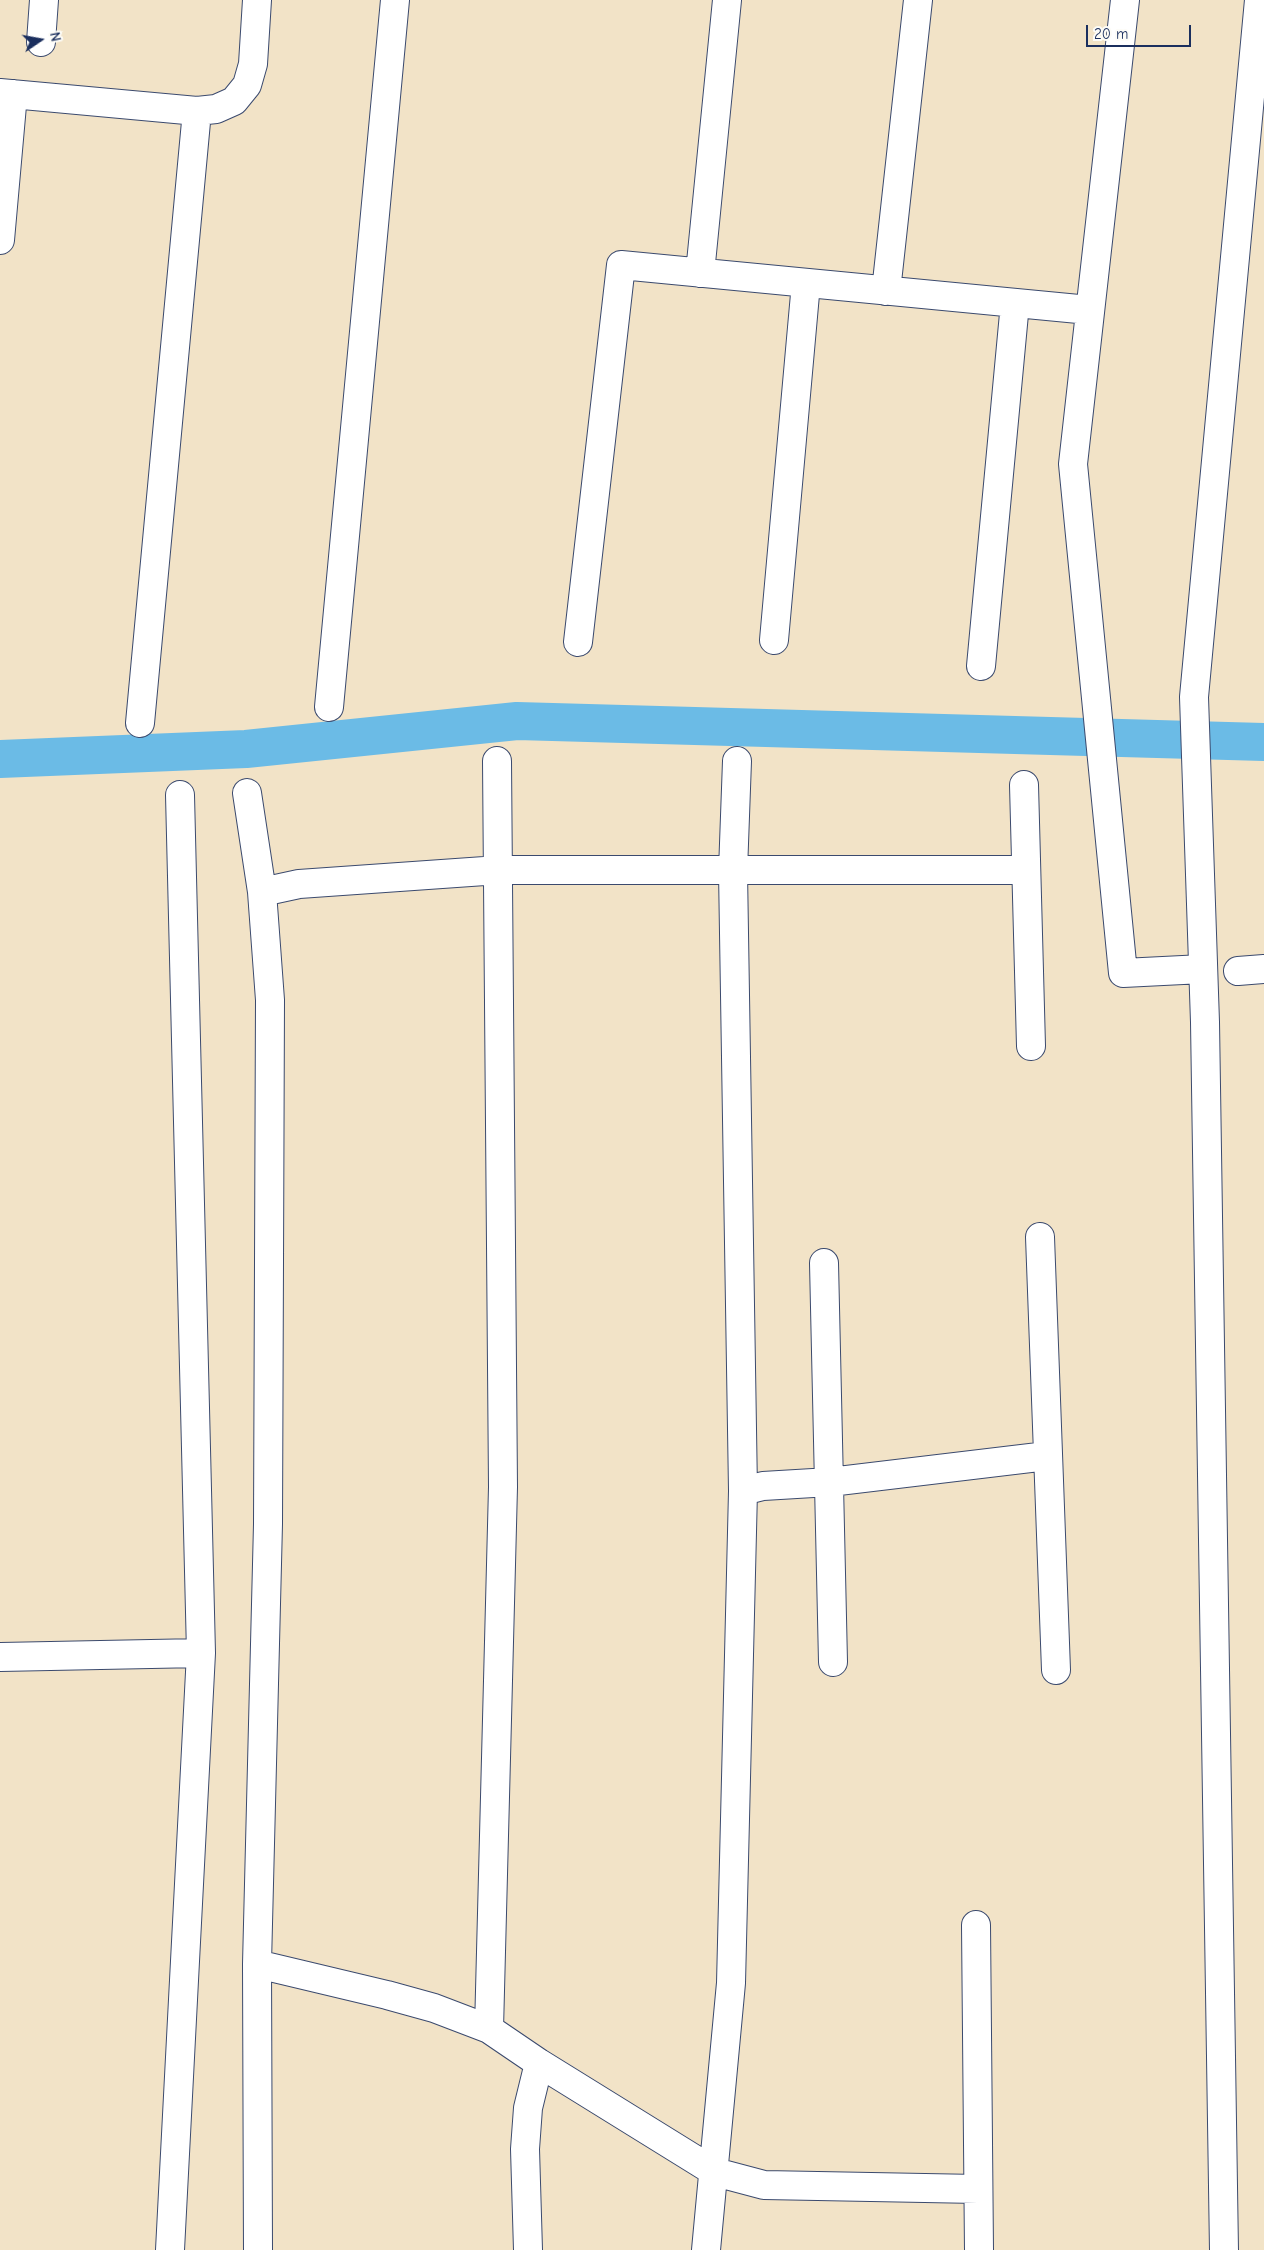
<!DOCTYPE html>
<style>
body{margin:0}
#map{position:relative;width:1264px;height:2250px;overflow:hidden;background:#f2e3c7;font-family:"Comic Neue",sans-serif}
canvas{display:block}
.north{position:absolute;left:15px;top:15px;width:50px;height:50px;-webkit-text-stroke:4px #fdfcf7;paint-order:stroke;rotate:78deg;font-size:14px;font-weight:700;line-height:20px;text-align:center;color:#1b2f5e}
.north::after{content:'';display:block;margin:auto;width:18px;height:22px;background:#1b2f5e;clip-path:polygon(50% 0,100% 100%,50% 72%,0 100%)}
.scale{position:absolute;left:1086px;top:25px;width:105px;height:22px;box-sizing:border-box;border:2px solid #1b2f5e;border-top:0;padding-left:6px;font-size:15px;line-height:18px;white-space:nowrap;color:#1b2f5e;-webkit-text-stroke:4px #fdfcf7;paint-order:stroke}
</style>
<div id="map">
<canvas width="1264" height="2250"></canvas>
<div class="north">N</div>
<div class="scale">20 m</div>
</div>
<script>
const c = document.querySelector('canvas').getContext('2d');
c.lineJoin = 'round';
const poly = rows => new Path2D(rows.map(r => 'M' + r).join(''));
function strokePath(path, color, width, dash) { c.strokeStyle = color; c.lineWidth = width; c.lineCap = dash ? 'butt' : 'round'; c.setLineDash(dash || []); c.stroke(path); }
strokePath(poly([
 [0,759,246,749,517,721,1264,742]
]), '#6bbbe6', 38);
const minor = poly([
 [1125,0,1073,464,1123,973,1203,969],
 [41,42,44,0],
 [0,93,197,111,216,109,234,101,247,85,253,64,257,0],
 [0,240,13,94],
 [700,273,727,0],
 [886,291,918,0],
 [774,640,806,283],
 [578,642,621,265,1089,310],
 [981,666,1015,303],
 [329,707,395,0],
 [140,723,197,111],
 [737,761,733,871,743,1491,763,1486,830,1482,1047,1456],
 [1024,785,1031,1046],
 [247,793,262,892,270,1000,268,1524,257,1964,258,2250],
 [262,892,299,884,499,870,1026,870],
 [1238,971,1264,969],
 [1040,1237,1056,1670],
 [824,1263,833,1662],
 [0,1657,201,1653],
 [976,1925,979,2250],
 [257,1964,387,1995,434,2008,489,2029,539,2063,715,2172,764,2185,978,2189],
 [489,2029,503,1487,497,761],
 [170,2250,201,1653,180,795],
 [528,2250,525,2149,528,2108,539,2063],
 [706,2250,731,1983,743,1491],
 [1224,2250,1205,1022,1194,697,1259,0]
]);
strokePath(minor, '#3b4a6e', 30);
strokePath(minor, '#fff', 28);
</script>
